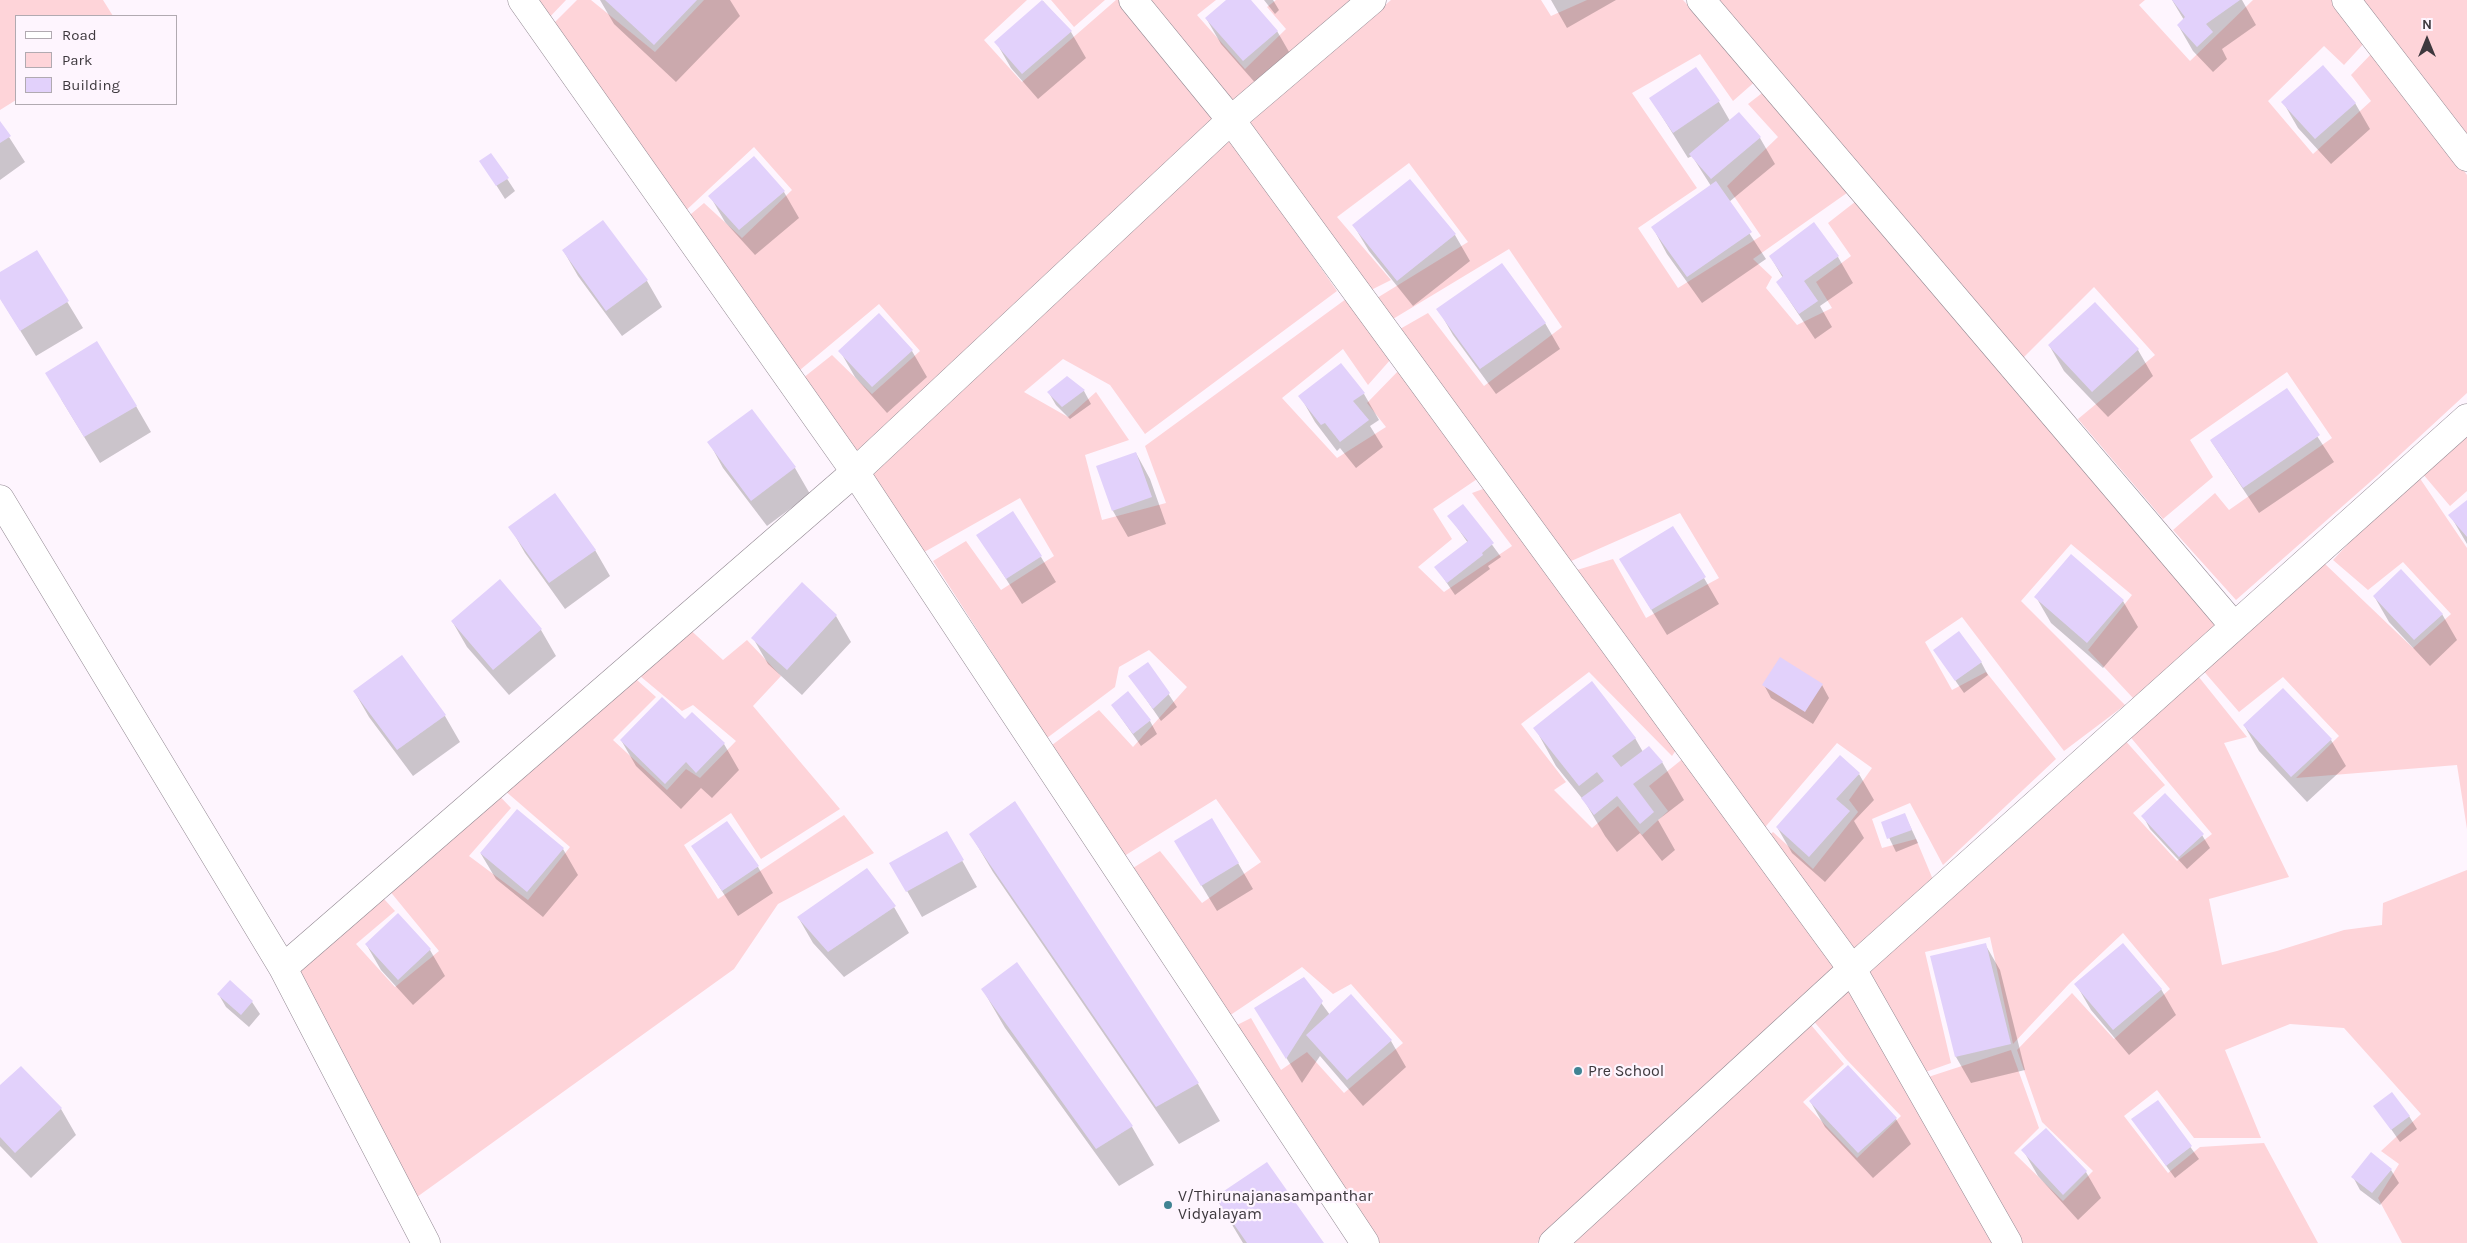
<!DOCTYPE html>
<style>
body{margin:0}
#map{position:relative;width:2467px;height:1243px;overflow:hidden;background:#fef5fe;font-family:Karla,sans-serif}
canvas{display:block}
.legend{position:absolute;left:15px;top:15px;width:162px;height:90px;box-sizing:border-box;background:#fef5fe;border:1px solid #b1aab1;margin:0;padding:6px 9px;list-style:none;font-size:15px;color:#3e393e}
.legend li{display:flex;align-items:center;gap:10px;height:25px}
.legend b{width:25px;border:1px solid #b1aab1}
.north{position:absolute;left:2402px;top:15px;width:50px;height:50px;-webkit-text-stroke:4px #fef5fe;paint-order:stroke;rotate:0deg;font-size:14px;font-weight:700;line-height:20px;text-align:center;color:#3e393e}
.north::after{content:'';display:block;margin:auto;width:18px;height:22px;background:#3e393e;clip-path:polygon(50% 0,100% 100%,50% 72%,0 100%)}
</style>
<div id="map">
<canvas width="2467" height="1243"></canvas>
<ul class="legend">
<li><b style="height:6px;background:#fff"></b>Road</li>
<li><b style="height:14px;background:#fed4d9"></b>Park</li>
<li><b style="height:14px;background:#e2d1fb"></b>Building</li>
</ul>
<div class="north">N</div>
</div>
<script>
const c = document.querySelector('canvas').getContext('2d');
c.lineJoin = 'round';
function fillPath(path, color) { c.fillStyle = color; c.fill(path, 'evenodd'); }
const poly = rows => new Path2D(rows.map(r => 'M' + r).join(''));
function strokePath(path, color, width, dash) { c.strokeStyle = color; c.lineWidth = width; c.lineCap = dash ? 'butt' : 'round'; c.setLineDash(dash || []); c.stroke(path); }
function drawText(font, color, halo, rows, align = 'center') {
  c.font = font + ' Karla,sans-serif'; c.lineWidth = 4.5; c.setLineDash([]); c.textBaseline = 'middle'; c.strokeStyle = halo; c.fillStyle = color; for (const [text, x, y, turn = 0] of rows) {
    c.save(); c.translate(x, y); c.rotate((+turn || 0) * Math.PI / 180); c.textAlign = isNaN(turn) ? turn : align; if (halo) c.strokeText(text, 0, 0); c.fillText(text, 0, 0); c.restore();
  }
}
fillPath(poly([
 [0,0,103,0,113,16,16,16,16,100,0,110],
 [530,0,566,0,546,21],
 [577,0,591,0,655,52,704,0,1027,0,984,40,1022,82,1116,0,1125,0,1223,120,857,461,798,382,832,355,872,394,920,351,879,304,794,375,684,220,704,203,742,238,792,190,754,147,680,216,550,27],
 [1051,0,1105,0,1074,27],
 [1140,0,1216,0,1197,15,1245,69,1286,29,1267,7,1276,0,1360,0,1231,111],
 [1391,0,1541,0,1551,16,1587,0,1683,0,1758,79,1733,101,1700,54,1632,93,1697,188,1638,228,1678,288,1761,236,1727,186,1778,137,1748,104,1766,90,1854,188,1753,259,1772,277,1766,288,1797,325,1832,308,1816,282,1851,256,1828,223,1860,198,2220,627,2133,698,2088,650,2132,595,2071,544,2021,601,2125,705,2064,751,1962,617,1925,642,1952,690,1986,672,2056,759,1943,865,1910,803,1872,819,1882,848,1916,839,1934,882,1850,953,1764,840,1773,832,1813,869,1858,812,1849,800,1872,768,1837,743,1761,832,1577,570,1613,559,1646,618,1719,578,1680,513,1569,562,1393,333,1428,313,1484,386,1562,327,1509,249,1388,322,1377,298,1468,242,1409,163,1337,217,1391,280,1369,291,1248,124],
 [1715,0,2145,0,2139,5,2190,61,2253,0,2336,0,2367,40,2344,65,2324,46,2268,101,2313,154,2371,101,2351,75,2374,51,2467,175,2467,393,2378,475,2236,600,2173,530,2215,493,2229,510,2332,438,2287,372,2190,440,2213,477,2163,519,2078,419,2155,355,2094,287,2022,359],
 [2352,0,2467,0,2467,148],
 [1231,139,1337,291,1145,434,1110,385,1063,359,1024,392,1068,417,1096,392,1129,440,1085,455,1102,520,1166,503,1145,446,1346,299,1391,359,1368,385,1343,349,1282,398,1337,458,1386,427,1367,403,1402,367,1483,475,1433,509,1452,539,1418,567,1444,592,1512,546,1472,493,1491,486,1678,747,1672,756,1589,672,1521,724,1566,782,1554,790,1592,828,1618,806,1642,835,1668,811,1649,786,1685,757,1836,969,1537,1243,1376,1243,1235,1026,1251,1018,1281,1070,1307,1052,1344,1093,1403,1043,1351,984,1333,994,1302,967,1226,1018,1133,868,1160,851,1202,903,1261,862,1216,799,1121,858,1048,748,1099,710,1133,747,1187,687,1149,650,1119,667,1115,687,1047,738,933,561,966,541,1001,590,1054,556,1020,498,919,555,865,470],
 [2467,434,2467,491,2450,506,2422,473],
 [2419,477,2467,548,2467,829,2457,765,2296,778,2339,736,2283,677,2239,712,2201,668,2324,563,2413,648,2451,614,2403,562,2368,590,2333,560,2374,516],
 [684,624,723,660,747,640,781,676,753,706,840,809,761,859,731,813,684,845,718,899,844,815,874,853,778,904,734,969,410,1202,287,967,375,889,395,911,356,944,395,987,439,951,384,884,491,787,511,808,469,856,528,900,570,847,496,783,628,672,656,697,613,740,667,790,686,769,700,778,736,741,693,705,682,711,634,671],
 [2194,671,2247,737,2224,743,2289,877,2209,899,2222,965,2277,951,2344,930,2382,925,2383,903,2467,870,2467,1243,2402,1243,2378,1198,2399,1164,2381,1151,2421,1114,2344,1028,2290,1024,2225,1050,2261,1138,2194,1138,2157,1090,2124,1116,2168,1173,2200,1147,2264,1143,2318,1243,2014,1243,1919,1080,2011,1050,2039,1128,2014,1153,2063,1201,2093,1171,2042,1122,2017,1050,2072,993,2114,1039,2170,989,2123,933,2069,984,2013,1044,1990,937,1925,952,1951,1063,1917,1075,1860,970,2123,738,2165,785,2133,813,2177,861,2212,834,2127,733],
 [1851,977,1999,1243,1563,1243,1806,1019,1844,1064,1803,1102,1857,1158,1901,1116,1846,1059,1811,1018]
]), '#fed4d9');
fillPath(poly([
 [600,0,730,0,740,16,676,82,614,24],
 [1228,0,1250,0,1277,31,1292,57,1258,86,1221,44,1206,18],
 [1264,0,1273,0,1279,10,1275,14],
 [1551,0,1616,0,1567,28],
 [2172,0,2242,0,2256,25,2222,49,2227,59,2213,72,2193,51,2178,25,2184,20],
 [1043,1,1071,32,1086,58,1038,99,1011,68,996,42],
 [1651,99,1719,102,1730,121,1760,138,1775,164,1729,202,1766,259,1702,303,1667,254,1653,228,1711,186,1692,156,1688,158],
 [2283,102,2355,103,2370,129,2331,164,2298,128],
 [0,123,25,162,0,180],
 [491,154,515,191,505,199,481,161],
 [1410,180,1455,235,1470,261,1413,306,1369,251,1354,226],
 [784,192,799,218,755,255,725,222,710,196],
 [603,221,647,281,662,307,622,336,578,276,563,250],
 [1814,224,1838,257,1853,283,1820,306,1832,327,1815,339,1777,282,1783,278,1770,256],
 [37,252,83,328,36,356,0,298,0,274],
 [2095,304,2138,350,2153,376,2108,417,2064,371,2049,345],
 [1438,309,1545,323,1560,349,1496,394,1453,335],
 [840,351,912,351,927,377,887,413,855,377],
 [1067,378,1084,391,1091,404,1070,419,1056,405,1049,393],
 [2287,390,2334,462,2259,513,2211,441],
 [1364,394,1379,420,1370,426,1383,447,1356,468,1340,448,1337,451,1315,422,1300,396],
 [61,399,136,406,151,432,100,463],
 [709,442,795,468,810,494,767,526,723,468],
 [1136,453,1150,479,1166,524,1128,537,1113,511,1098,466],
 [2467,501,2467,544,2450,515],
 [1463,505,1501,557,1488,566,1490,569,1455,595,1436,567,1468,543,1449,516],
 [510,527,595,550,610,576,565,609,525,553],
 [978,535,1041,557,1056,582,1022,604],
 [1704,578,1719,604,1667,635,1636,585],
 [500,581,541,630,556,656,509,695,467,647,452,621],
 [802,584,836,616,851,642,802,695,768,664,753,638],
 [2374,596,2442,614,2457,640,2430,666,2389,622],
 [2036,597,2123,601,2138,627,2103,668,2051,623],
 [1934,650,1981,662,1988,675,1964,693],
 [402,657,445,716,460,742,413,776,369,717,354,691],
 [1148,663,1177,707,1161,721,1130,676],
 [1764,685,1822,685,1829,698,1813,724,1771,698],
 [1112,705,1150,721,1157,734,1141,746],
 [692,713,724,744,739,770,712,798,701,788,681,809,636,766,621,740,685,721],
 [2244,725,2331,740,2346,766,2307,802,2259,751],
 [1535,728,1635,738,1643,752,1662,762,1684,800,1658,820,1675,850,1662,861,1640,833,1617,852,1605,836,1585,802,1556,766],
 [1859,774,1874,800,1854,821,1864,838,1825,882,1792,853,1777,827],
 [1014,802,1198,1084,1220,1121,1179,1144,993,872,971,835],
 [1905,815,1918,843,1896,852,1882,823],
 [2143,816,2202,835,2210,848,2187,869,2150,829],
 [946,832,977,887,922,917,891,863],
 [693,846,758,867,773,893,738,916],
 [563,849,578,875,543,917,496,879,481,854],
 [1238,863,1253,889,1217,911,1191,868],
 [894,907,909,933,844,977,813,943,798,917],
 [398,914,430,950,445,976,413,1005,381,970,366,944],
 [1985,944,2000,970,2025,1070,1971,1083,1956,1057],
 [1017,964,1132,1127,1154,1165,1119,1186,1005,1028,983,990],
 [1303,978,1330,1015,1351,996,1391,1041,1406,1067,1363,1106,1320,1056,1302,1083,1256,1009],
 [2076,984,2161,989,2176,1015,2129,1055,2091,1010],
 [219,995,252,1002,260,1014,249,1027,226,1007],
 [21,1067,61,1109,76,1135,31,1178,0,1146,0,1087],
 [1810,1101,1896,1119,1911,1144,1873,1178,1825,1127],
 [2158,1102,2199,1159,2175,1178,2133,1120],
 [2375,1106,2409,1116,2417,1129,2400,1142],
 [2046,1129,2086,1172,2101,1198,2078,1220,2038,1176,2023,1150],
 [2371,1154,2391,1170,2399,1183,2380,1205,2360,1190,2353,1177],
 [1216,1198,1322,1243,1243,1243]
]), '#0003');
fillPath(poly([
 [605,0,697,0,654,45],
 [1042,0,1072,31,1022,74,994,42],
 [1226,0,1251,0,1278,31,1243,61,1205,18],
 [2172,0,2240,0,2206,24,2213,32,2197,47,2177,25,2185,17],
 [2323,65,2356,103,2315,139,2281,102],
 [1696,67,1720,101,1673,133,1649,98],
 [1739,112,1761,137,1711,179,1689,154],
 [0,121,11,136,0,143],
 [491,153,509,178,496,186,479,161],
 [754,156,785,191,739,230,708,196],
 [1410,179,1456,234,1397,281,1352,225],
 [1716,181,1752,232,1687,277,1651,227],
 [603,220,648,280,606,311,562,250],
 [1814,222,1839,256,1804,281,1818,301,1799,314,1776,282,1783,276,1769,256],
 [37,250,69,301,20,331,0,299,0,272],
 [1502,263,1546,323,1480,369,1436,309],
 [2095,302,2139,349,2092,392,2048,345],
 [879,313,913,350,872,387,838,351],
 [97,341,137,406,84,437,45,373],
 [1341,363,1365,393,1353,401,1369,420,1340,442,1325,423,1321,425,1298,396],
 [1067,376,1085,390,1062,407,1047,392],
 [2287,388,2320,435,2243,488,2210,440],
 [752,409,796,467,751,501,707,442],
 [1136,452,1152,497,1112,511,1096,466],
 [555,493,596,550,549,583,508,527],
 [2467,500,2467,537,2448,515],
 [1463,504,1494,543,1482,553,1483,555,1447,583,1434,567,1468,541,1447,516],
 [1013,511,1042,556,1006,579,976,535],
 [1673,526,1706,577,1651,610,1619,559],
 [2071,554,2124,600,2087,643,2034,597],
 [2401,569,2443,614,2414,640,2373,596],
 [500,579,542,629,493,670,451,621],
 [802,582,837,615,787,670,751,638],
 [1959,631,1982,662,1955,681,1933,650],
 [402,655,446,715,397,750,353,691],
 [1780,657,1823,684,1805,712,1762,685],
 [1148,662,1170,693,1153,709,1128,676],
 [1592,681,1636,738,1612,756,1621,767,1649,746,1663,762,1633,784,1654,812,1640,824,1617,796,1594,815,1581,798,1604,781,1597,772,1579,786,1533,728],
 [2283,688,2332,739,2291,777,2243,725],
 [1128,691,1151,720,1133,734,1111,705],
 [662,697,685,719,692,712,725,743,696,773,686,762,665,784,620,740],
 [1840,755,1860,773,1836,799,1850,811,1809,857,1776,827],
 [2165,793,2204,834,2179,857,2141,816],
 [1015,801,1199,1083,1156,1107,969,834],
 [517,809,564,848,527,892,480,853],
 [1905,813,1912,830,1887,839,1881,822],
 [1212,818,1239,863,1201,886,1174,841],
 [727,821,759,866,722,891,691,846],
 [947,831,964,860,906,892,889,863],
 [867,868,896,906,828,952,797,917],
 [398,913,431,949,398,980,365,944],
 [1986,943,2011,1044,1955,1057,1930,956],
 [2123,943,2162,989,2113,1030,2074,984],
 [1017,962,1133,1126,1096,1149,981,989],
 [1304,977,1323,1001,1286,1059,1254,1008],
 [230,980,253,1001,241,1015,217,994],
 [1351,994,1392,1040,1347,1080,1306,1035],
 [1848,1065,1897,1118,1858,1153,1809,1101],
 [21,1066,62,1108,15,1153,0,1137,0,1085],
 [2392,1092,2410,1116,2391,1130,2373,1106],
 [2158,1100,2192,1146,2166,1166,2131,1119],
 [2046,1128,2087,1171,2063,1195,2021,1150],
 [2371,1152,2392,1169,2372,1193,2351,1177],
 [1267,1162,1324,1243,1247,1243,1215,1197]
]), '#e2d1fb');
const minor = poly([
 [522,0,855,472,1231,120,1372,0],
 [1133,0,1231,120,1852,969,1553,1243],
 [1701,0,2234,626],
 [2346,0,2467,157],
 [0,499,283,968,426,1243],
 [283,968,855,472,1365,1243],
 [2008,1243,1852,969,2467,418]
]);
strokePath(minor, '#928892', 29);
strokePath(minor, '#fff', 28);
for (const [x, y, r, color] of [
 [1578,1071,5,"#408393"],
 [1168,1205,5,"#408393"]
]) { const dot = new Path2D(); dot.arc(x, y, r, 0, 2 * Math.PI); c.fillStyle = color; c.fill(dot); strokePath(dot, '#fef5fe', 2); }
drawText('16px', '#3e393e', '#fef5fe', [
 ["Pre School",1588,1071],
 ["V/Thirunajanasampanthar",1178,1196],
 ["Vidyalayam",1178,1214]
], 'left');
</script>
